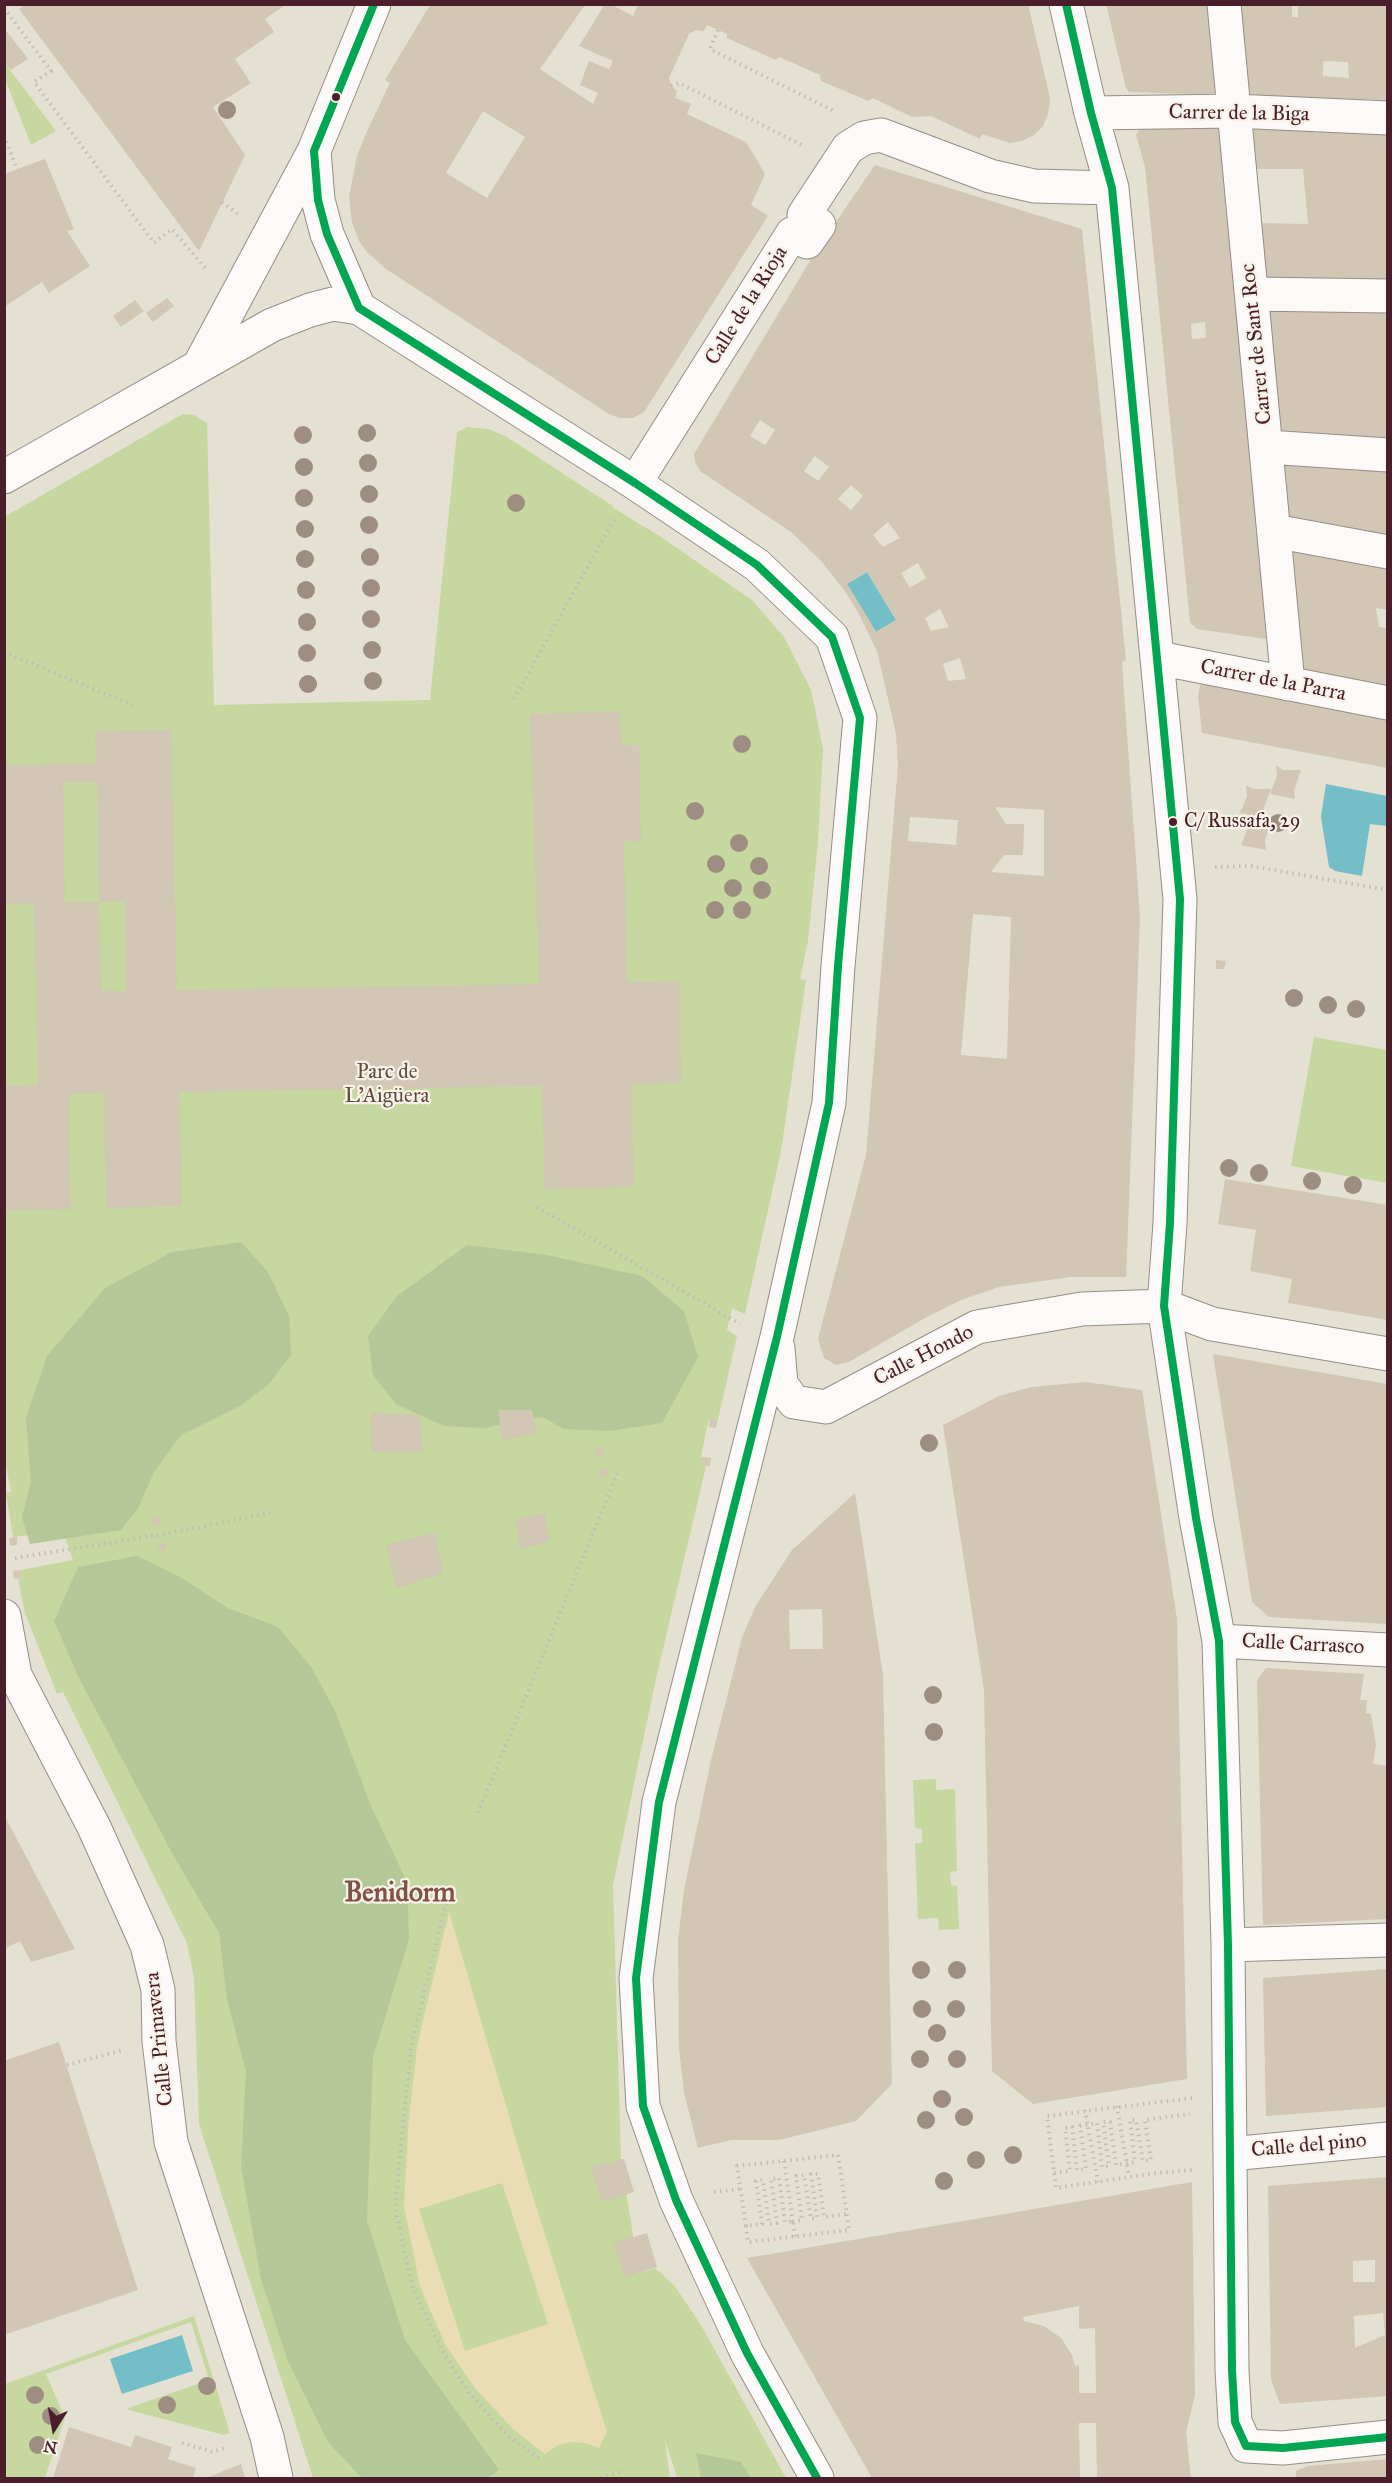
<!DOCTYPE html>
<meta charset="utf-8">
<style>
body{margin:0}
#map{position:relative;width:1392px;height:2483px;overflow:hidden;background:#e4e1d2;font-family:"IM FELL Great Primer",serif}
canvas{display:block}
.frame{position:absolute;inset:0;border:6px solid #4a1f2b;pointer-events:none}
.north{position:absolute;left:24px;top:2399px;width:60px;height:60px;-webkit-text-stroke:4px #f7f3e8;paint-order:stroke;rotate:191deg;font-size:16px;font-weight:700;line-height:24px;text-align:center;color:#4a1f2b}
.north::after{content:'';display:block;margin:auto;width:21px;height:27px;background:#4a1f2b;clip-path:polygon(50% 0,100% 100%,50% 72%,0 100%)}
</style>
<div id="map">
<canvas width="1392" height="2483"></canvas>
<div class="frame"></div>
<div class="north">N</div>
</div>
<script>
const c = document.querySelector('canvas').getContext('2d');
c.lineJoin = 'round';
function fillPath(path, color) { c.fillStyle = color; c.fill(path, 'evenodd'); }
const poly = rows => new Path2D(rows.map(r => 'M' + r).join(''));
function strokePath(path, color, width, dash) { c.strokeStyle = color; c.lineWidth = width; c.lineCap = dash ? 'butt' : 'round'; c.setLineDash(dash || []); c.stroke(path); }
function drawText(font, color, halo, rows, align = 'center') {
  c.font = font + ' "IM FELL Great Primer",serif'; c.lineWidth = 4.5; c.setLineDash([]); c.textBaseline = 'middle'; c.strokeStyle = halo; c.fillStyle = color; for (const [text, x, y, turn = 0] of rows) {
    c.save(); c.translate(x, y); c.rotate((+turn || 0) * Math.PI / 180); c.textAlign = isNaN(turn) ? turn : align; if (halo) c.strokeText(text, 0, 0); c.fillText(text, 0, 0); c.restore();
  }
}
fillPath(poly([
 [4,62,56,131,31,145,5,79],
 [183,414,194,415,207,423,214,705,430,700,457,432,467,427,489,429,507,437,613,506,612,507,661,537,752,600,784,637,811,690,823,749,818,842,808,941,800,979,806,980,781,1151,745,1314,732,1308,727,1330,737,1336,718,1420,709,1418,701,1457,703,1457,702,1465,706,1466,655,1683,613,1885,621,2159,639,2273,655,2268,674,2285,701,2325,786,2478,677,2478,665,2440,670,2478,313,2478,199,2124,194,1978,187,1943,63,1692,57,1694,25,1613,18,1579,22,1578,21,1570,73,1560,63,1531,13,1537,6,1493,11,1492,4,1455,4,517],
 [1314,1037,1387,1050,1387,1183,1291,1166],
 [936,1779,936,1790,955,1789,957,1871,950,1872,951,1885,957,1886,959,1929,939,1930,938,1918,918,1919,915,1843,922,1843,922,1829,915,1828,913,1780],
 [194,2316,230,2433,224,2435,129,2410,128,2408,209,2380,191,2322,46,2374,65,2418,45,2478,5,2478,5,2384]
]), '#c7d7a0');
fillPath(poly([
 [241,1242,268,1272,289,1316,291,1355,269,1384,240,1406,181,1435,154,1472,138,1508,121,1530,30,1544,22,1517,31,1482,26,1418,47,1356,105,1288,172,1252],
 [467,1245,547,1255,642,1276,684,1311,698,1357,662,1423,610,1431,564,1429,542,1417,484,1428,444,1426,396,1404,373,1375,368,1336,397,1296],
 [137,1556,180,1577,228,1608,278,1627,312,1668,336,1713,371,1806,407,1882,409,1939,373,2057,367,2221,405,2340,499,2470,488,2478,362,2478,328,2442,287,2359,261,2279,241,2166,246,2072,227,1999,219,1933,172,1853,79,1678,54,1621,78,1567],
 [696,2453,741,2462,751,2478,701,2478]
]), '#b4c798');
fillPath(poly([
 [449,1912,529,2184,607,2432,599,2448,586,2443,572,2442,558,2445,545,2454,513,2429,475,2388,446,2346,420,2287,404,2206,408,2129,417,2046],
 [502,2183,548,2324,465,2351,419,2209]
]), '#eaddb5');
fillPath(poly([
 [867,572,896,620,876,632,847,584],
 [1326,784,1387,796,1387,826,1370,824,1362,876,1335,871,1329,867,1321,817],
 [182,2335,193,2371,122,2394,110,2359]
]), '#74bec7');
fillPath(poly([
 [27,4,287,4,265,19,274,32,235,59,251,83,213,107,245,155,199,251,19,9],
 [605,4,610,4,633,16,638,4,1028,4,1050,98,1048,114,1043,126,1034,135,1022,141,1010,143,982,134,980,139,931,116,912,117,873,98,868,101,821,81,820,75,779,57,776,60,727,38,727,34,707,25,704,31,696,30,689,34,669,78,671,86,677,91,675,98,691,104,687,114,746,142,765,174,751,205,768,216,644,412,633,418,620,418,609,414,386,269,366,251,359,241,352,222,349,197,357,156,367,131,390,83,385,80,430,5,585,5,540,69,593,104,598,93,580,85,589,61,609,69,613,61,579,46],
 [483,111,525,137,487,198,446,173],
 [1106,4,1211,4,1217,95,1129,92,1126,88],
 [1237,4,1292,4,1292,17,1298,17,1298,4,1388,4,1388,100,1251,96,1246,92],
 [1323,61,1348,62,1349,78,1323,76],
 [4,28,28,59,11,70,4,62],
 [1141,127,1223,128,1273,640,1197,629,1190,622,1145,167,1136,135],
 [1205,322,1206,338,1192,339,1191,324],
 [1250,129,1388,133,1388,283,1263,281,1258,223,1308,224,1303,169,1253,169],
 [45,159,74,229,67,231,90,266,49,293,42,282,4,307,4,174],
 [875,165,1082,229,1126,660,1122,662,1140,918,1126,1277,1071,1277,999,1287,961,1300,925,1318,849,1362,836,1365,824,1358,818,1339,866,1155,898,765,896,734,877,651,858,612,844,590,821,561,791,532,700,471,695,462,694,454,816,251],
 [760,420,775,430,765,445,750,436],
 [815,456,829,467,818,481,804,471],
 [851,485,863,496,851,510,838,499],
 [888,522,900,538,883,547,873,535],
 [918,563,926,578,910,588,901,573],
 [867,572,896,620,876,632,847,584],
 [940,609,949,627,931,631,925,618],
 [960,658,966,679,948,681,943,664],
 [995,807,1044,810,1044,876,991,872,1004,855,1023,855,1024,824,1006,824],
 [910,817,958,820,956,845,908,841],
 [973,914,1011,917,1007,1059,961,1055],
 [167,298,174,306,153,322,146,313],
 [135,300,144,311,121,327,113,316],
 [1266,310,1388,312,1388,440,1278,434],
 [1280,461,1388,467,1388,539,1286,520],
 [1289,543,1388,563,1388,610,1376,608,1379,627,1387,628,1388,693,1301,673],
 [1202,679,1388,716,1388,768,1202,733,1198,695],
 [620,711,621,745,639,745,641,841,624,841,627,982,680,981,681,1083,631,1084,634,1187,545,1189,542,1086,179,1092,182,1206,106,1208,104,1093,69,1094,71,1209,4,1210,4,1086,38,1085,34,903,4,904,4,765,96,764,95,731,171,730,177,990,539,984,530,714],
 [63,782,97,782,99,902,125,901,126,991,101,991,99,902,65,902],
 [1276,765,1283,770,1301,770,1294,790,1295,799,1270,794,1277,776],
 [1246,785,1253,789,1271,789,1264,808,1265,818,1240,813,1247,796],
 [1246,816,1254,822,1271,821,1265,840,1266,850,1241,845,1248,828],
 [1216,960,1226,961,1224,969,1216,969],
 [1225,1179,1388,1205,1388,1320,1288,1303,1292,1279,1250,1271,1256,1230,1218,1224],
 [1213,1354,1388,1384,1388,1624,1269,1617,1252,1602],
 [1086,1382,1142,1390,1177,1619,1187,2079,1033,2104,992,2071,984,1690,943,1425,999,1396,1031,1387],
 [498,1410,532,1410,537,1434,502,1440],
 [371,1413,419,1415,423,1452,371,1452],
 [710,1418,718,1420,716,1428,709,1427],
 [603,1446,604,1455,597,1456,595,1447],
 [703,1457,711,1458,710,1466,702,1465],
 [598,1469,607,1469,607,1477,599,1477],
 [855,1493,883,1675,892,2084,856,2121,779,2140,731,2140,698,2148,684,2093,679,2048,678,1940,684,1890,711,1760,742,1638,755,1607,792,1550],
 [822,1609,823,1649,790,1649,789,1610],
 [545,1513,549,1541,520,1549,516,1519],
 [159,1516,161,1524,153,1526,152,1517],
 [435,1533,443,1573,397,1588,386,1545],
 [17,1537,17,1545,10,1546,9,1538],
 [166,1543,167,1550,160,1551,158,1544],
 [21,1570,22,1578,14,1579,13,1571],
 [1266,1668,1364,1674,1360,1700,1367,1700,1366,1713,1371,1714,1376,1745,1373,1764,1388,1766,1388,1919,1263,1925,1257,1680],
 [4,1815,48,1898,75,1949,31,1962,20,1941,4,1949],
 [1388,1969,1388,2107,1266,2116,1263,1978],
 [59,2042,138,2290,4,2335,4,2061],
 [621,2159,624,2159,634,2192,602,2202,591,2167],
 [1388,2177,1388,2396,1280,2404,1271,2380,1268,2186],
 [1375,2260,1375,2282,1353,2282,1353,2261],
 [1383,2313,1385,2335,1355,2348,1354,2316],
 [1192,2182,1195,2395,1186,2432,1191,2478,1097,2478,1096,2423,1079,2423,1080,2478,872,2478,747,2258],
 [1079,2306,1079,2329,1095,2328,1096,2393,1079,2393,1079,2365,1075,2366,1072,2355,1061,2338,1044,2326,1024,2321,1023,2317],
 [647,2233,657,2267,625,2277,614,2243],
 [69,2427,131,2447,135,2435,172,2447,168,2459,196,2468,193,2478,53,2478],
 [1388,2459,1388,2478,1296,2478,1296,2471,1308,2466],
 [241,2464,245,2478,206,2478]
]), '#d2c6b4');
const street = poly([
 [1066,4,1091,113,1112,188,1180,899,1170,1223,1164,1306,1196,1518,1219,1641,1228,1945,1232,2370,1235,2422,1246,2446,1283,2448,1388,2437],
 [1224,4,1288,684],
 [1091,113,1234,111,1388,118],
 [314,151,318,200,327,234,359,308],
 [1252,294,1388,296],
 [199,366,314,151,374,4],
 [1267,447,1388,455],
 [4,477,272,325,310,310,333,304,359,308,635,483,757,565,832,637,860,718,838,966,829,1103,777,1337,659,1802,636,1978,643,2106,676,2200,747,2353,817,2478],
 [635,483,792,234,807,242,819,225,804,215,848,148,864,138,881,135,990,176,1034,186,1112,188],
 [1274,531,1388,552],
 [1158,658,1388,703],
 [778,1348,781,1384,794,1402,826,1407,977,1327,1082,1309,1164,1306,1212,1324,1388,1354],
 [4,1616,15,1675,94,1827,147,1945,158,1990,159,2041,171,2142,267,2437,276,2478],
 [1219,1641,1388,1650],
 [1228,1945,1388,1940],
 [1230,2154,1388,2139]
]);
strokePath(street, '#968d88', 35);
strokePath(poly([
 [4,8,51,71,34,82,154,243,172,229,206,269],
 [718,30,710,49,834,111],
 [671,86,679,83,804,146],
 [4,136,17,169],
 [222,202,238,214],
 [4,652,135,706],
 [514,699,616,516],
 [1215,867,1251,866,1388,890],
 [537,1207,740,1324],
 [15,1558,164,1534,275,1512],
 [478,1813,619,1470],
 [446,1903,411,2046,395,2208,413,2289,442,2350,469,2393,507,2435,540,2459],
 [67,2065,123,2050],
 [1192,2098,1047,2116,1056,2188,1157,2173,1193,2170],
 [1117,2106,1129,2177],
 [1085,2110,1098,2182],
 [784,2161,793,2221,802,2220,796,2176,804,2175,811,2219,817,2218,811,2174,818,2174,824,2217,847,2214],
 [1054,2173,1070,2171,1065,2128,1072,2127,1077,2170,1086,2169,1080,2126,1097,2123,1102,2167,1109,2166,1103,2122,1110,2122,1116,2165,1135,2162,1130,2120,1136,2120,1143,2161,1151,2160,1145,2120,1190,2114],
 [714,2192,740,2189],
 [746,2226,748,2242,849,2230,838,2155,737,2166,746,2226,762,2224,756,2181,763,2180,769,2224,777,2223,771,2179,779,2178,785,2222,793,2221,795,2237],
 [182,2443,213,2452,228,2447],
 [601,2478,620,2472]
]), '#c1bcbb', 4, [1.5, 4.5]);
strokePath(street, '#fbfaf8', 33);
strokePath(poly([
 [374,4,314,151,318,200,327,234,359,308,635,483,757,565,832,637,860,718,838,966,829,1103,777,1337,659,1802,636,1978,643,2106,676,2200,747,2353,817,2478],
 [1066,4,1091,113,1112,188,1180,899,1170,1223,1164,1306,1196,1518,1219,1641,1228,1945,1232,2370,1235,2422,1246,2446,1283,2448,1388,2437]
]), '#00a651', 8);
c.fillStyle = '#9e8e81';
for (const [x, y] of [
 [227,110],
 [367,433],
 [303,435],
 [368,463],
 [304,467],
 [369,494],
 [304,498],
 [516,503],
 [369,525],
 [305,529],
 [370,557],
 [305,559],
 [371,588],
 [306,590],
 [371,619],
 [307,622],
 [372,650],
 [307,653],
 [373,681],
 [308,684],
 [742,744],
 [695,811],
 [1278,823],
 [739,843],
 [716,864],
 [759,866],
 [733,888],
 [762,890],
 [715,910],
 [742,910],
 [1294,998],
 [1328,1005],
 [1356,1009],
 [1229,1168],
 [1259,1173],
 [1312,1181],
 [1353,1185],
 [929,1443],
 [933,1695],
 [934,1732],
 [921,1970],
 [957,1970],
 [922,2009],
 [956,2009],
 [937,2033],
 [920,2059],
 [957,2059],
 [942,2099],
 [964,2117],
 [926,2120],
 [1013,2155],
 [976,2160],
 [944,2181],
 [207,2386],
 [35,2395],
 [167,2405],
 [51,2416],
 [38,2445]
]) { c.beginPath(); c.arc(x, y, 9, 0, 2 * Math.PI); c.fill(); }
for (const [x, y, r, color] of [
 [336,97,5,"#4a1f2b"],
 [1173,822,5,"#4a1f2b"]
]) { const dot = new Path2D(); dot.arc(x, y, r, 0, 2 * Math.PI); c.fillStyle = color; c.fill(dot); strokePath(dot, '#f7f3e8', 2); }
drawText('20px', '#4a1f2b', '#f7f3e8', [
 ["C/ Russafa, 29",1184,822]
], 'left');
drawText('21px', '#4a1f2b', '#f7f3e8', [
 ["Carrer de la Biga",1239,114,1],
 ["Calle de la Rioja",747,306,-58],
 ["Carrer de Sant Roc",1257,344,-96],
 ["Carrer de la Parra",1273,681,11],
 ["Calle Hondo",924,1356,-27],
 ["Calle Carrasco",1303,1645,3],
 ["Calle Primavera",160,2039,-96],
 ["Calle del pino",1309,2146,-5]
]);
drawText('21px', '#644b3e', '#f7f3e8', [
 ["Parc de",387,1073],
 ["L'Aigüera",387,1097]
]);
drawText('bold 27px', '#825145', '#f7f3e8', [
 ["Benidorm",400,1894]
]);
</script>
